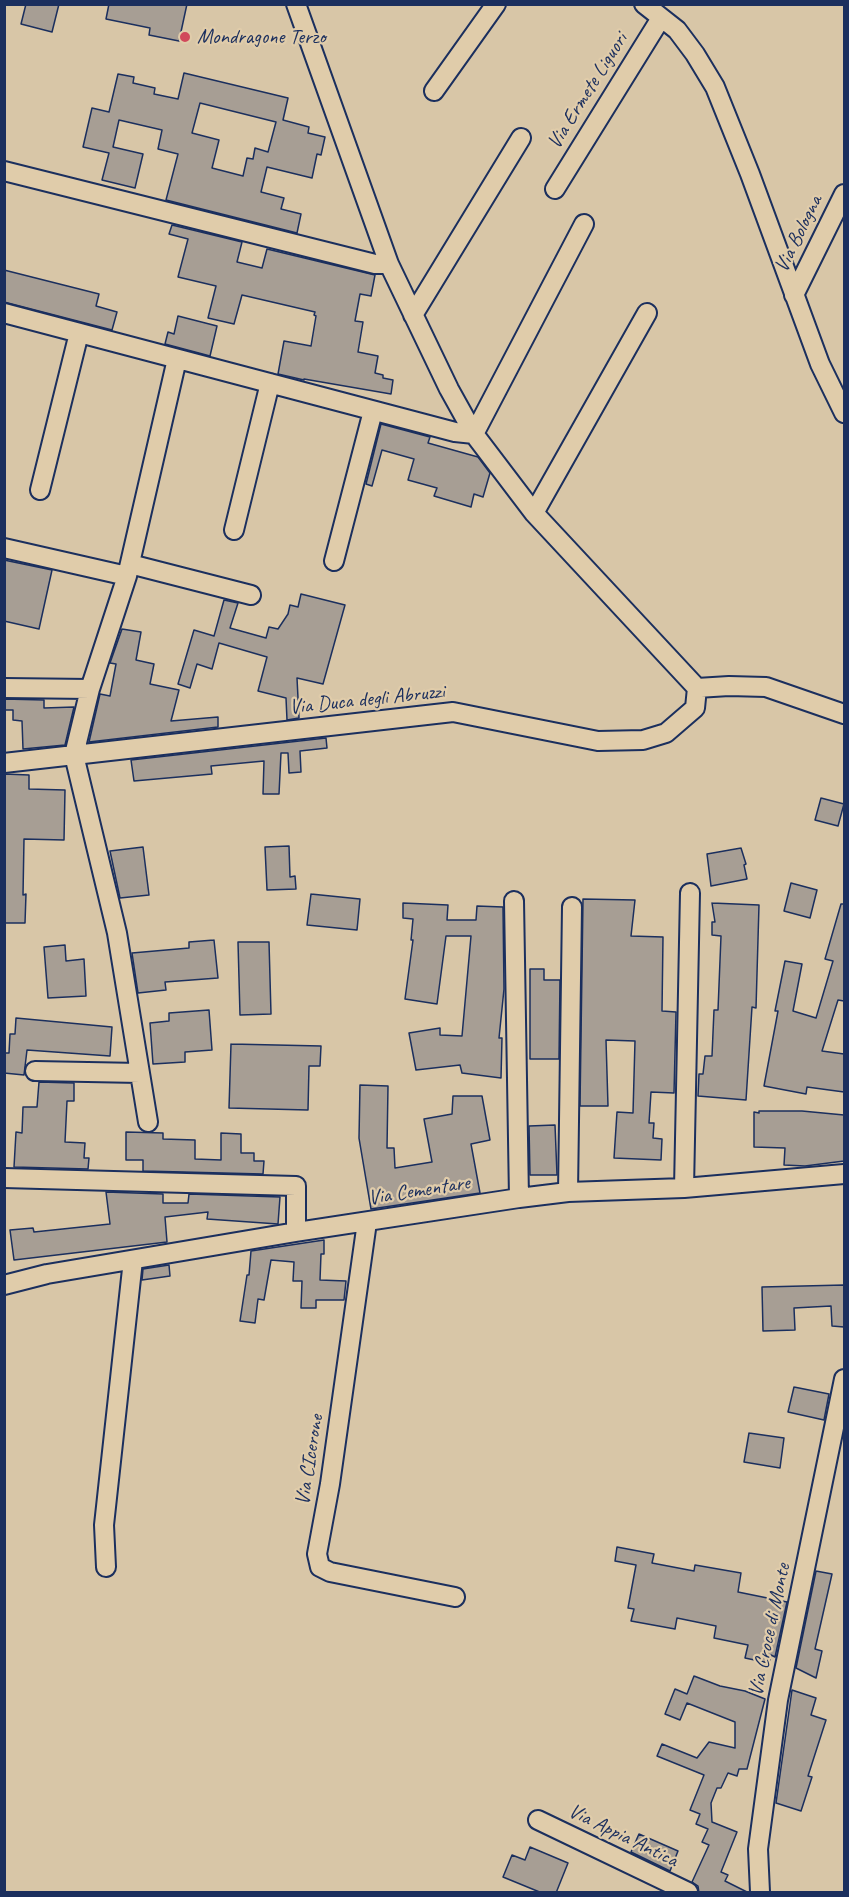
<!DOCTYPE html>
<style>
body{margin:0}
#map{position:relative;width:849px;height:1897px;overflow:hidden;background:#d8c6a7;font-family:Caveat,sans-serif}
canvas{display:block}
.frame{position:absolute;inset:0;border:6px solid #1b2f5e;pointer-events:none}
</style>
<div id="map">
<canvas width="849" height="1897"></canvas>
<div class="frame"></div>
</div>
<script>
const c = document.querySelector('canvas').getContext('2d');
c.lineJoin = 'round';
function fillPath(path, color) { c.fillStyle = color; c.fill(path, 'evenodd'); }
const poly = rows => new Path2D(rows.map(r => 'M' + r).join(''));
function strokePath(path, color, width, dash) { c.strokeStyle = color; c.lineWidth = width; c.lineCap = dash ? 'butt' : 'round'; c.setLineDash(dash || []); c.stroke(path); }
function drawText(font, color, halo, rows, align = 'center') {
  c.font = font + ' Caveat,sans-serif'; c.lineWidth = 4.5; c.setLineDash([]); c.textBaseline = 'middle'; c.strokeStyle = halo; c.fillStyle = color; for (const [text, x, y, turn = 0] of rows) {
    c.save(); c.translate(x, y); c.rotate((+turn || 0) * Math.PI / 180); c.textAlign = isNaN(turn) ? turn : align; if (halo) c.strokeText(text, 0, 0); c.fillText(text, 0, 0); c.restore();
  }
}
const building = poly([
 [26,4,59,4,52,32,21,24,26,4],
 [109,4,187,4,179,41,149,35,150,28,106,19,109,4],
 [184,73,288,98,283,120,309,127,308,133,325,137,321,155,317,154,312,178,267,167,261,192,284,198,281,209,301,214,297,233,166,200,178,154,158,149,162,130,119,120,113,147,143,154,135,188,102,180,109,153,83,147,92,108,109,112,118,74,134,77,133,83,155,88,154,94,178,99,184,73],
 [200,103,276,122,268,152,255,148,253,159,247,158,243,176,212,168,219,140,192,133,200,103],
 [172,225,242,242,237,262,262,268,267,249,375,275,371,296,360,294,355,321,363,322,358,352,378,356,375,373,383,375,383,378,393,380,391,394,304,379,304,380,278,374,284,341,311,346,316,316,314,315,315,312,242,295,234,324,208,318,216,286,178,277,188,239,169,234,172,225],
 [4,270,99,294,96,306,117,312,112,330,4,302,4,270],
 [178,316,217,326,210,356,165,344,168,332,174,334,178,316],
 [381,424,430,437,428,443,478,457,490,473,483,497,474,494,471,507,434,496,437,488,408,480,414,459,382,450,372,486,366,484,381,424],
 [4,560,52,570,39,629,4,621,4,560],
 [301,594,345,605,323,684,297,678,299,718,287,720,286,698,258,691,267,657,219,643,212,669,197,664,190,688,178,684,194,630,214,636,224,600,238,603,230,628,266,638,269,627,278,629,288,614,290,605,298,607,301,594],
 [122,629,141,632,136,660,154,664,150,684,179,690,171,721,218,717,218,727,89,742,100,694,110,696,116,664,110,663,122,629],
 [4,699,44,700,44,708,74,707,65,745,23,749,22,721,13,720,13,710,4,710,4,699],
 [326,738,327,748,300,751,301,772,289,773,288,753,281,753,279,794,263,794,264,761,211,766,212,774,134,781,131,760,326,738],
 [4,774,29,775,29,789,65,790,64,840,24,839,23,895,26,894,25,923,4,923,4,774],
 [821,798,844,804,838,826,815,820,821,798],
 [289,846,290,877,295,876,296,889,267,890,265,847,289,846],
 [143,847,149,895,120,898,110,851,143,847],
 [741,848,746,864,744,865,747,879,711,886,707,854,741,848],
 [791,883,817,890,810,918,784,911,791,883],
 [311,894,360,899,357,930,307,925,311,894],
 [583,899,635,900,631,936,663,937,662,1011,676,1012,674,1093,651,1092,649,1123,654,1123,653,1138,662,1139,661,1160,614,1158,617,1112,633,1113,635,1041,606,1040,608,1106,580,1106,583,899],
 [403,903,448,905,447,920,476,920,477,906,503,907,504,989,499,1038,502,1038,501,1078,462,1073,460,1065,416,1070,409,1033,440,1028,440,1035,462,1036,471,936,446,936,437,1004,405,999,413,940,411,940,413,919,403,918,403,903],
 [712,903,759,905,756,1008,752,1007,746,1100,698,1096,699,1074,703,1074,705,1056,712,1056,714,1010,718,1010,721,936,712,935,712,922,715,922,712,903],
 [841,904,844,904,844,1001,838,1000,822,1051,844,1054,844,1092,807,1087,806,1094,764,1086,778,1011,775,1011,785,961,802,964,793,1011,816,1018,833,961,825,959,841,904],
 [214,940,218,978,165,982,166,990,138,993,132,953,189,948,189,942,214,940],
 [238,942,269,942,271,1014,240,1015,238,942],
 [65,945,66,961,84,959,86,996,48,998,44,947,65,945],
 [530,969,544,969,544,980,560,980,559,1059,530,1059,530,969],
 [209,1010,212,1050,185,1052,185,1062,153,1064,150,1023,169,1021,169,1013,209,1010],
 [16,1018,112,1027,110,1056,27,1050,24,1075,4,1073,4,1053,9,1053,10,1034,15,1034,16,1018],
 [231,1044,321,1046,320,1066,309,1066,308,1110,229,1108,231,1044],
 [39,1082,74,1083,74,1101,67,1101,65,1142,85,1143,84,1158,89,1158,88,1169,14,1167,16,1132,22,1133,23,1107,37,1107,39,1082],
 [360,1085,388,1086,387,1148,394,1148,395,1168,432,1162,424,1119,452,1114,453,1096,482,1096,490,1140,471,1144,480,1193,371,1209,359,1138,360,1085],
 [759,1111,802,1111,844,1115,844,1161,805,1166,784,1165,785,1148,754,1147,754,1112,759,1113,759,1111],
 [555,1125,557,1175,530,1175,529,1126,555,1125],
 [126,1132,163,1133,163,1139,195,1140,195,1159,221,1160,221,1133,241,1134,241,1153,254,1153,254,1161,264,1161,263,1174,143,1171,143,1160,126,1160,126,1132],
 [106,1192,163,1194,163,1203,188,1203,189,1194,280,1197,278,1224,207,1219,208,1212,165,1217,167,1242,14,1260,10,1230,33,1228,34,1232,110,1224,106,1192],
 [324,1240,324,1254,321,1254,320,1280,346,1281,344,1300,316,1300,316,1308,301,1308,302,1281,293,1281,294,1262,271,1260,264,1300,258,1299,255,1323,240,1321,247,1275,249,1275,251,1251,324,1240],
 [169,1265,170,1276,142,1280,143,1269,169,1265],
 [844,1285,844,1327,832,1326,831,1306,794,1308,795,1330,763,1331,762,1287,844,1285],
 [794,1387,829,1394,824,1420,788,1412,794,1387],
 [749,1433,784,1438,780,1468,744,1462,749,1433],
 [617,1547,654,1554,652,1563,694,1571,695,1565,741,1573,738,1592,787,1602,775,1657,771,1655,769,1663,745,1658,748,1645,714,1638,716,1626,677,1618,675,1629,631,1621,634,1609,628,1608,636,1565,615,1561,617,1547],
 [816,1571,832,1574,815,1649,822,1651,816,1678,796,1668,816,1571],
 [694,1676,720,1686,745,1691,765,1699,747,1769,739,1769,737,1776,728,1773,721,1788,717,1788,711,1803,712,1822,737,1832,721,1872,728,1875,725,1881,749,1893,699,1893,698,1886,692,1882,709,1845,702,1842,708,1829,696,1824,700,1814,690,1810,704,1775,657,1756,662,1744,697,1758,709,1742,735,1748,735,1722,687,1703,680,1720,665,1714,675,1689,687,1694,694,1676],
 [792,1690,816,1698,811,1715,826,1720,808,1776,812,1777,801,1811,776,1803,792,1690],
 [639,1834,678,1851,670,1871,631,1852,639,1834],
 [530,1847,568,1863,556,1893,542,1893,503,1877,512,1855,525,1860,530,1847]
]);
fillPath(building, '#a79e94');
strokePath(building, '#1b2f5e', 1.5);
const minor = poly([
 [296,4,389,264,449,389,474,434,534,513,697,688],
 [644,4,677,30,695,54,715,87,750,174,820,364,844,413],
 [434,91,496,4],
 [4,171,375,264,389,264],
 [555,189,661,18],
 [794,295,844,194],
 [4,313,455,432,474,434,584,224],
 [413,315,521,138],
 [40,490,79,333],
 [534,513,647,313],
 [234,530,270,383],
 [4,548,127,576],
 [334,561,373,411],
 [130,564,251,595],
 [4,688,90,689],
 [4,763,453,712,598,741,643,740,666,733,695,708,697,688,729,686,766,687,844,714],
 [514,901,519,1198],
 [35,1071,140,1073],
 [148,1122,117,933,74,755,90,689,127,576,177,359],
 [4,1178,296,1186,296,1232],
 [684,1188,690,893],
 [568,1192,572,907],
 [367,1222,330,1484,317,1554,320,1567,330,1572,455,1597],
 [4,1285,47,1274,296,1232,519,1198,568,1192,684,1188,844,1174],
 [106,1567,104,1525,133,1260],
 [538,1820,688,1892],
 [760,1892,758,1849,778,1700,844,1379]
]);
strokePath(minor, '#1b2f5e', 22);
strokePath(minor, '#e0ccaa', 18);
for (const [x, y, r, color] of [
 [185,37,6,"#d1495b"]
]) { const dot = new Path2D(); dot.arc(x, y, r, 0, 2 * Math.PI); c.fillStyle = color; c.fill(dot); strokePath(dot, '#e0ccaa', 2); }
drawText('21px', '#1b2f5e', '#e0ccaa', [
 ["Mondragone Terzo",197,37]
], 'left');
drawText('21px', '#1b2f5e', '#e0ccaa', [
 ["Via Ermete Liguori",588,91,-58],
 ["Via Bologna",799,234,-64],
 ["Via Duca degli Abruzzi",367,700,-6],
 ["Via Cementare",419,1191,-9],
 ["Via CIcerone",310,1460,-81],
 ["Via Croce di Monte",770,1630,-78],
 ["Via Appia Antica",623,1836,26]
]);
</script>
